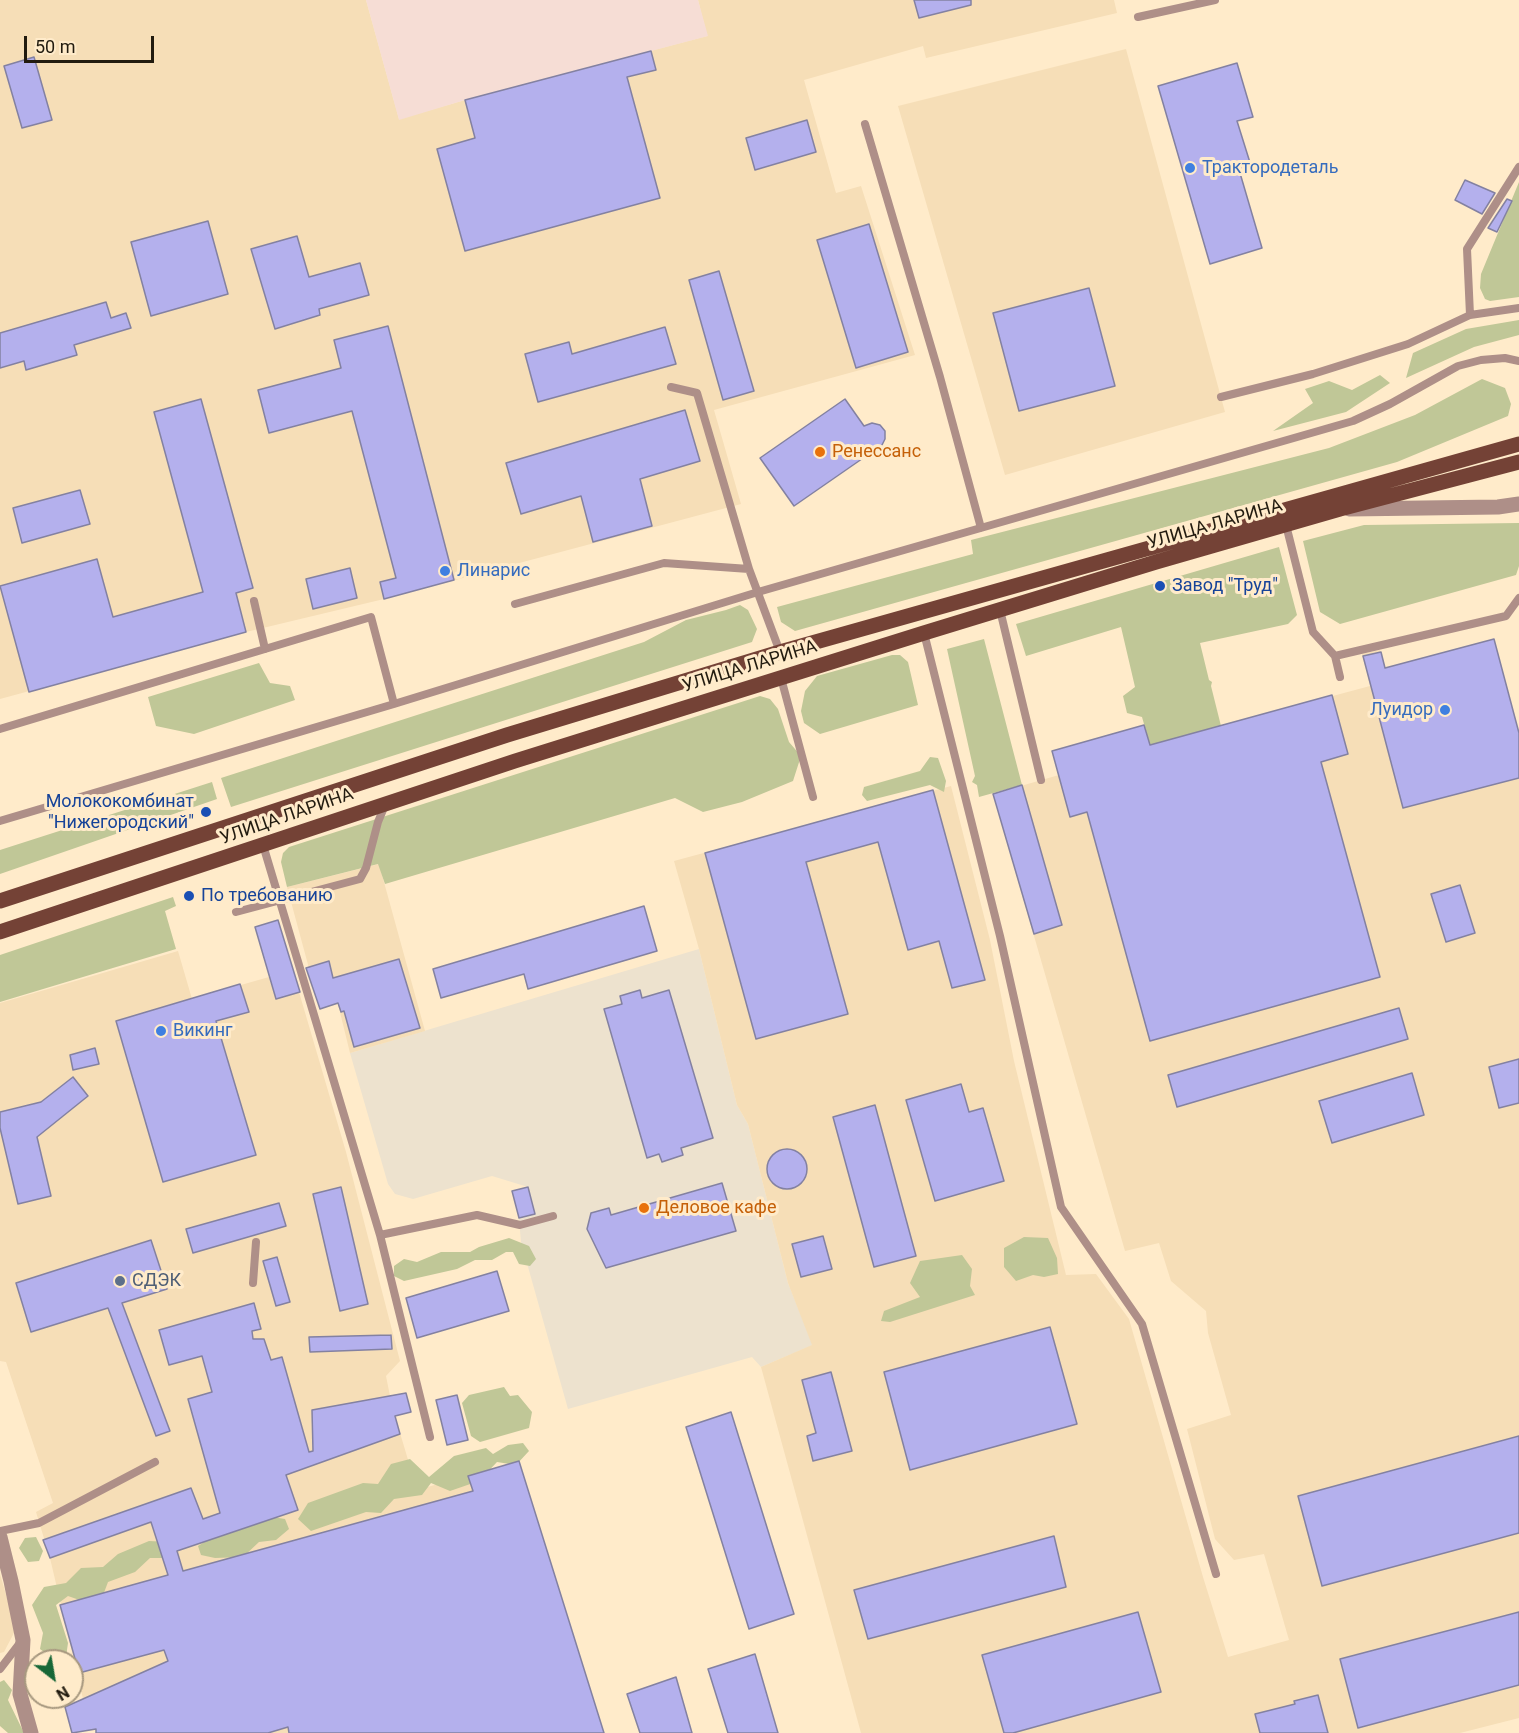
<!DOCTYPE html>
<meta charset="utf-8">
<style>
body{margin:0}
#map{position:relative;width:1519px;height:1733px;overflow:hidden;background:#ffebca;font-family:Roboto,sans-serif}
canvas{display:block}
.north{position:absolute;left:24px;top:1649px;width:60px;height:60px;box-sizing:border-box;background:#ffebca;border:2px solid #a7987f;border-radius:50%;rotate:149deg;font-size:16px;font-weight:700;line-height:24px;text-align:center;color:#221b0f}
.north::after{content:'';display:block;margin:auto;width:21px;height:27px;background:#176737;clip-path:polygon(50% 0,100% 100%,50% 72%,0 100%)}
.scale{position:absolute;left:24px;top:36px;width:130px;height:27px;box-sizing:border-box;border:3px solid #221b0f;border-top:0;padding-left:8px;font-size:18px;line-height:21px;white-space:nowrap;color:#221b0f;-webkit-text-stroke:4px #ffebca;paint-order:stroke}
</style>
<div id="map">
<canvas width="1519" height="1733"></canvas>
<div class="north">N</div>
<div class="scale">50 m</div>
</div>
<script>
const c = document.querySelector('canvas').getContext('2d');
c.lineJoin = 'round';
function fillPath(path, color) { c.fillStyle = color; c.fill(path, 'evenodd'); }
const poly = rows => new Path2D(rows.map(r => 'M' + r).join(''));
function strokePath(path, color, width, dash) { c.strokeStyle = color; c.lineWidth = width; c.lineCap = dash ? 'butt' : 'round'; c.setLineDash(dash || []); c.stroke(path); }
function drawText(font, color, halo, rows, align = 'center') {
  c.font = font + ' Roboto,sans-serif'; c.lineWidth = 6; c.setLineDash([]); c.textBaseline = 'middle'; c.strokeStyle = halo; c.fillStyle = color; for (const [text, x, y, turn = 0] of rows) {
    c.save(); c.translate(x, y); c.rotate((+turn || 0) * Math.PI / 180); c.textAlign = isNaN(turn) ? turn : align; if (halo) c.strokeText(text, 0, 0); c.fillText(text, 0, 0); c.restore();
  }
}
fillPath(poly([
 [699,949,737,1105,748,1124,788,1283,813,1345,761,1367,752,1357,568,1409,521,1242,519,1219,535,1214,528,1187,492,1176,413,1199,395,1194,388,1184,350,1053]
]), '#ede2ce');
fillPath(poly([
 [0,0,366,0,399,119,465,100,707,36,698,0,1114,0,1117,13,926,58,923,46,804,80,836,193,861,186,915,355,714,410,741,504,384,599,246,632,0,699],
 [1126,49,1225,412,1005,475,898,106],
 [1494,639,1519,733,1519,1718,1460,1733,861,1733,761,1367,812,1345,788,1283,748,1124,737,1105,699,949,674,861,951,786,990,940,1014,1061,1066,1275,1096,1274,1129,1319,1203,1577,1228,1657,1289,1640,1264,1554,1234,1560,1215,1539,1187,1429,1231,1415,1208,1333,1206,1311,1171,1281,1159,1243,1125,1251,993,794,1059,775,1052,751,1144,725,1150,745,1370,686,1362,654,1380,650,1385,668],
 [379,864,425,1031,350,1053,338,1004,320,1009,287,887],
 [178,951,192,999,269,977,276,999,299,992,346,1152,400,1361,386,1376,390,1396,406,1393,411,1412,395,1416,417,1490,519,1461,604,1733,97,1733,95,1729,72,1733,65,1707,83,1699,50,1558,36,1512,53,1503,6,1362,0,1361,0,1003],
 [0,1574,16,1629,4,1652,0,1653]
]), '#f6deb7');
fillPath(poly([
 [366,0,698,0,708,36,465,100,399,120]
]), '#f6ddd5');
fillPath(poly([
 [1519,182,1519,297,1490,301,1485,299,1480,288,1481,274],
 [1519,320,1519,335,1474,347,1406,378,1413,353,1466,329],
 [1380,375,1390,383,1346,412,1273,431,1313,403,1305,389,1329,381,1352,390],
 [1482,379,1505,388,1511,404,1508,416,1397,462,795,631,781,622,777,607,973,554,971,540,1329,448,1415,415],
 [1519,523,1519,566,1516,575,1340,624,1320,612,1303,541,1364,525],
 [1279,547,1297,615,1288,624,1200,643,1209,680,1212,682,1211,686,1221,726,1150,745,1142,717,1127,713,1123,696,1135,687,1121,627,1026,656,1016,624],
 [740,605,748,610,757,629,752,642,231,807,221,778,644,642,686,620,726,610],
 [984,639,1022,785,979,797,977,785,972,782,975,776,947,649],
 [892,655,900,655,908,662,918,705,820,734,804,723,801,711,805,691,817,676],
 [259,663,270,683,290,686,295,700,194,734,156,726,148,697],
 [760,696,770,699,778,709,789,742,801,756,793,781,742,802,703,812,675,798,385,884,378,864,287,887,281,862,283,853,289,847],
 [930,757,938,758,946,781,944,792,930,785,867,801,862,795,864,787,920,771],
 [212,782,217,799,0,874,0,850],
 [173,897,176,906,165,911,176,949,0,1002,0,955],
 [1024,1237,1048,1238,1057,1258,1058,1274,1044,1277,1033,1275,1016,1281,1004,1267,1004,1248],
 [509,1238,529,1246,536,1259,530,1266,519,1264,513,1252,506,1252,492,1260,475,1260,457,1269,404,1281,394,1276,394,1266,404,1259,417,1262,441,1252,470,1252,479,1247],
 [962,1255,972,1269,970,1286,975,1295,890,1322,881,1321,884,1311,920,1297,910,1283,920,1261],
 [504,1387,510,1396,518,1395,532,1412,529,1428,480,1442,471,1436,462,1403,469,1395],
 [523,1443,529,1451,516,1465,497,1462,479,1481,450,1491,431,1483,422,1495,394,1499,381,1513,366,1512,311,1531,298,1519,308,1503,363,1483,378,1484,391,1464,410,1459,429,1477,454,1456,486,1448,493,1454,508,1445],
 [260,1515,285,1519,289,1529,276,1540,259,1542,243,1557,215,1558,201,1555,198,1546,230,1526],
 [36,1537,43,1551,39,1561,28,1562,19,1548,25,1538],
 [149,1541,169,1542,164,1558,150,1558,135,1572,108,1582,102,1598,88,1603,68,1596,56,1605,68,1643,66,1657,56,1661,40,1649,43,1633,32,1605,44,1587,66,1583,81,1568,103,1567,118,1554],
 [4,1680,12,1690,8,1700,24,1733,8,1733,0,1726,0,1682]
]), '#c0c797');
const building = poly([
 [914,0,971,0,971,5,919,18,914,0],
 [651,51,656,70,627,77,660,198,465,251,437,149,475,138,465,100,651,51],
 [34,57,52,120,22,128,4,66,34,57],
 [1237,63,1253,117,1237,121,1252,169,1240,173,1262,248,1210,264,1158,86,1237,63],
 [807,120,816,152,755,170,746,138,807,120],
 [1465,180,1495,193,1482,214,1455,200,1465,180],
 [1507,199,1512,201,1497,232,1488,228,1507,199],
 [208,221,228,294,151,316,131,242,208,221],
 [869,224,908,352,856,368,817,240,869,224],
 [297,236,309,277,360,263,369,295,319,309,320,315,275,329,251,249,297,236],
 [719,271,754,391,723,400,689,280,719,271],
 [1089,288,1115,386,1019,411,993,313,1089,288],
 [106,302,111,318,126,313,131,328,74,345,77,355,26,370,24,361,0,368,0,333,106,302],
 [388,326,454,580,384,599,380,582,396,578,352,411,269,433,258,390,341,368,334,340,388,326],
 [665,327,676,364,538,402,525,354,569,342,572,354,665,327],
 [201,399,253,588,236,593,246,632,29,692,0,586,97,559,113,617,203,592,154,412,201,399],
 [845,399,864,426,872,423,880,425,885,431,885,439,882,445,794,506,760,458,845,399],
 [685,410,700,461,640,479,652,526,593,542,581,496,521,514,506,463,685,410],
 [80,490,90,524,22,543,13,508,80,490],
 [350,568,357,598,313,609,306,579,350,568],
 [1494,639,1519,733,1519,778,1403,808,1363,656,1381,652,1385,668,1494,639],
 [1332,695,1348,754,1321,762,1380,977,1150,1041,1087,812,1070,817,1052,751,1144,725,1150,745,1332,695],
 [1022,785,1062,925,1034,934,993,794,1022,785],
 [933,790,985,980,952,988,939,941,908,950,878,842,806,862,848,1014,756,1039,705,853,933,790],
 [1460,885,1475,933,1446,942,1431,894,1460,885],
 [644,906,657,951,528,989,524,974,441,998,433,969,644,906],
 [278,920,300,992,276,999,255,927,278,920],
 [399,959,420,1028,354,1047,344,1011,341,1012,338,1003,320,1009,306,968,329,961,333,978,399,959],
 [240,984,249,1012,216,1021,256,1155,163,1182,116,1021,240,984],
 [640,990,642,998,669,990,713,1138,681,1148,683,1155,662,1162,659,1154,647,1158,604,1009,622,1004,620,996,640,990],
 [1399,1008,1408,1039,1177,1107,1168,1075,1399,1008],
 [95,1048,99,1064,73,1070,70,1055,95,1048],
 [1519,1059,1519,1103,1499,1108,1489,1067,1519,1059],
 [1412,1073,1424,1115,1332,1143,1319,1101,1412,1073],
 [73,1077,88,1096,37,1137,51,1196,18,1204,0,1128,0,1112,41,1102,73,1077],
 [961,1084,969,1112,983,1108,1004,1181,935,1201,906,1100,961,1084],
 [875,1105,916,1256,874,1267,833,1117,875,1105],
 '767 1169a20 20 0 1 1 40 0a20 20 0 1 1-40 0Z',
 [722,1183,736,1231,606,1268,587,1229,591,1213,609,1208,611,1215,722,1183],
 [341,1187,368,1304,340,1311,313,1194,341,1187],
 [528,1187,535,1214,519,1218,512,1191,528,1187],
 [279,1203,286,1226,193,1253,186,1229,279,1203],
 [823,1236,832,1269,801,1277,792,1244,823,1236],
 [151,1240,167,1289,122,1303,170,1431,156,1436,108,1308,31,1332,16,1283,151,1240],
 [277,1257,290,1302,276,1306,263,1261,277,1257],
 [497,1271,509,1311,417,1338,406,1298,497,1271],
 [254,1303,261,1329,252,1331,253,1339,264,1339,271,1360,282,1357,309,1452,313,1451,312,1410,406,1393,411,1412,395,1416,400,1434,286,1475,298,1510,177,1551,183,1571,473,1491,468,1476,519,1461,604,1733,289,1733,288,1727,268,1733,96,1733,96,1729,72,1733,65,1707,168,1661,164,1650,79,1673,60,1605,168,1575,151,1522,50,1558,43,1540,191,1488,203,1519,220,1513,188,1399,212,1392,202,1356,169,1365,159,1330,254,1303],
 [1050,1327,1077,1424,910,1470,884,1372,1050,1327],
 [391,1335,392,1349,310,1352,309,1337,391,1335],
 [831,1372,852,1451,813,1461,807,1436,816,1433,802,1380,831,1372],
 [457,1395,468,1440,447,1445,436,1400,457,1395],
 [731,1412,794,1614,749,1629,686,1427,731,1412],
 [1519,1436,1519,1533,1322,1586,1298,1496,1519,1436],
 [1054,1536,1066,1587,868,1639,854,1590,1054,1536],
 [1138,1612,1161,1692,1013,1733,1004,1733,982,1655,1138,1612],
 [1519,1612,1519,1685,1358,1728,1340,1659,1519,1612],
 [755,1654,778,1733,728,1733,708,1669,755,1654],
 [676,1677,692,1733,640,1733,627,1694,676,1677],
 [1318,1695,1328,1733,1260,1733,1255,1714,1295,1704,1294,1701,1318,1695]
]);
fillPath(building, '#b4b0ed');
strokePath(building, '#8381a1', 1.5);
strokePath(poly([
 [1138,17,1215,0],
 [865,124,940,377,981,528],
 [1470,315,1467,249,1519,167],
 [671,387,697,393,749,569],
 [1221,397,1313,374,1408,344,1470,315,1519,308],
 [1286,525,1313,632,1335,656,1340,677],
 [254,601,265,649],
 [515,604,664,563,749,569,780,652],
 [1000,610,1041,780],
 [924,633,1000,936,1061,1207,1142,1324,1216,1574],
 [1335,656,1506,616,1519,598],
 [781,678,813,797],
 [0,729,371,617,394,704],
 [0,821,394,704,758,592,1353,421,1390,404,1458,366,1481,360,1505,358,1519,361],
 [263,845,380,1235,430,1437],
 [236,912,360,879,366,868,378,822,385,805],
 [380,1235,477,1215,520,1225,553,1216],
 [253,1283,256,1242],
 [0,1531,39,1523,155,1462],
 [0,1669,20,1643]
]), '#ae8f88', 8);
strokePath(poly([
 [1349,509,1498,507,1519,504],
 [0,1537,11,1581,23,1640,20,1694,31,1733]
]), '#ae8f88', 15);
strokePath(poly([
 [0,901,507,735,780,652,1519,444],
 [0,932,515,761,924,633,1156,562,1340,509,1519,462]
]), '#744236', 15);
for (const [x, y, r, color] of [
 [1190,168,6,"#3f7fe0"],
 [820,452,6,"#e8710a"],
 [445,571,6,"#3f7fe0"],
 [1160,586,6,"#1a4fb4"],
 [1445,710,6,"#3f7fe0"],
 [206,812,6,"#1a4fb4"],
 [189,896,6,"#1a4fb4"],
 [161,1031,6,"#3f7fe0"],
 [644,1208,6,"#e8710a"],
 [120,1281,6,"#5c6f8a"]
]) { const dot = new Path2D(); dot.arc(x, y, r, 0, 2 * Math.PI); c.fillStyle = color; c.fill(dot); strokePath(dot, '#ffebca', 2); }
drawText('18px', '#366cbe', '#ffebca', [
 ["Трактородеталь",1202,168],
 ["Линарис",457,571],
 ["Луидор",1433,710,"right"],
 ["Викинг",173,1031]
], 'left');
drawText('18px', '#c56008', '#ffebca', [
 ["Ренессанс",832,452],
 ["Деловое кафе",656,1208]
], 'left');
drawText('18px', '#221b0f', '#ffebca', [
 ["УЛИЦА ЛАРИНА",1215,525,-16],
 ["УЛИЦА ЛАРИНА",750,667,-17],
 ["УЛИЦА ЛАРИНА",287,817,-19]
]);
drawText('18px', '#164399', '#ffebca', [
 ["Завод \"Труд\"",1172,586],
 ["Молококомбинат",194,802,"right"],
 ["\"Нижегородский\"",194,823,"right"],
 ["По требованию",201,896]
], 'left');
drawText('18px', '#4e5e75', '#ffebca', [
 ["СДЭК",132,1281]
], 'left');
</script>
